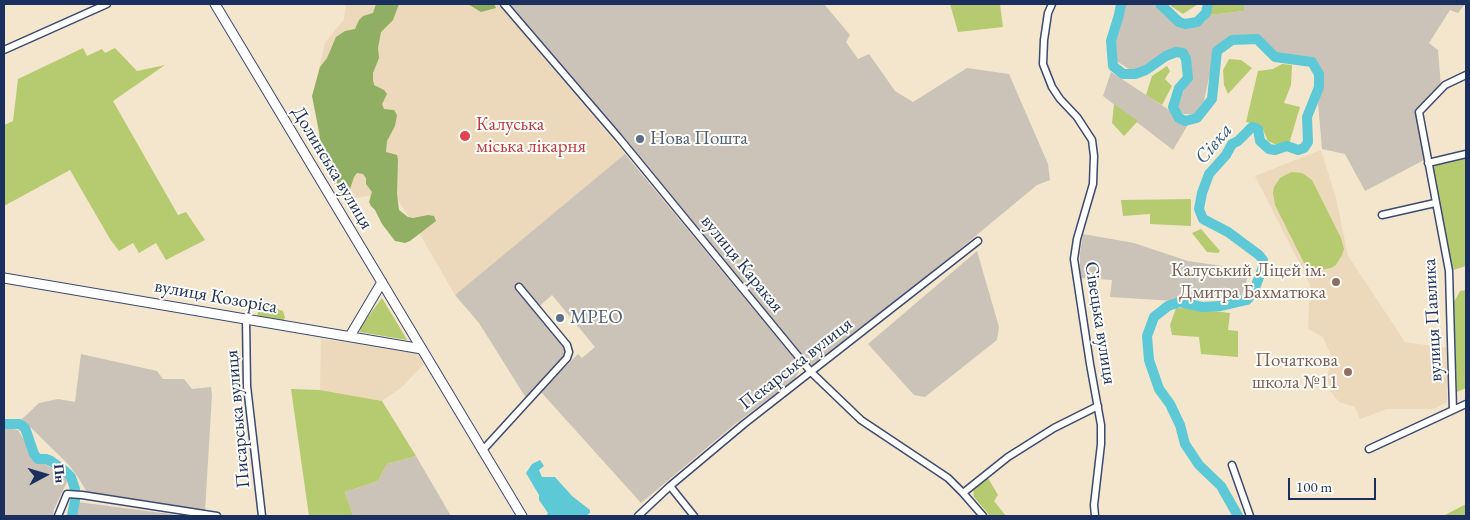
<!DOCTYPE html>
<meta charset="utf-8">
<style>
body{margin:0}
#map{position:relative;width:1470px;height:520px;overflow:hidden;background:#f3e6cd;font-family:"EB Garamond",serif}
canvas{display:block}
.frame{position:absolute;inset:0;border:5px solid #1b2f5e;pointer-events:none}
.north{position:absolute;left:20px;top:450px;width:50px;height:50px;-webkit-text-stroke:4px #fdfcf7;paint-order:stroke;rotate:84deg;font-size:14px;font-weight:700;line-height:20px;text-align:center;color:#1b2f5e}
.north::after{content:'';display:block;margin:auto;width:18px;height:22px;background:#1b2f5e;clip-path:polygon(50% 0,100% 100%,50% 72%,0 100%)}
.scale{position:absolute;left:1288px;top:478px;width:88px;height:22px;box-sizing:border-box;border:2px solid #1b2f5e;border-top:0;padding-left:6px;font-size:15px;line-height:18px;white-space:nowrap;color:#1b2f5e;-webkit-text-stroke:4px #fdfcf7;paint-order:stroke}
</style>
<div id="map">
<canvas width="1470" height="520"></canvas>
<div class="frame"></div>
<div class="north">Пн</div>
<div class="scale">100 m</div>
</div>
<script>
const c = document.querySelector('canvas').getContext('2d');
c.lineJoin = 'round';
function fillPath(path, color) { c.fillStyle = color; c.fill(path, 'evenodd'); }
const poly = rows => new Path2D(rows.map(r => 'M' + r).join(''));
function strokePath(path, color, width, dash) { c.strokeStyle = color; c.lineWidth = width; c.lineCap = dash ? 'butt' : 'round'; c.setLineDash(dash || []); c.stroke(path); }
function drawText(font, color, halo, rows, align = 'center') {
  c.font = font + ' "EB Garamond",serif'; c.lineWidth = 4; c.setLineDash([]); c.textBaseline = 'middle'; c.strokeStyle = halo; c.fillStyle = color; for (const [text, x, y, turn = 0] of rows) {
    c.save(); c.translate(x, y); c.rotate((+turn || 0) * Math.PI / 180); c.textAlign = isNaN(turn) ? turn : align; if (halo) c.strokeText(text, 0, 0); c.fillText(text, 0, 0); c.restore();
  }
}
fillPath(poly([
 [346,4,498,4,625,154,455,295,421,236,398,200,366,196,351,199,344,195,317,119,313,93,325,43,344,19],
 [1321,150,1336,198,1348,256,1405,342,1447,348,1447,402,1434,409,1387,409,1360,419,1355,407,1339,402,1330,391,1327,376,1329,369,1334,362,1323,337,1308,329,1310,284,1255,176],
 [321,339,406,350,420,355,425,363,402,387,382,401,320,390]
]), '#ecd8ba');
fillPath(poly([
 [510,4,824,4,850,35,846,42,858,59,869,54,895,91,913,102,967,68,1009,74,1048,164,1050,180,1037,185,914,287,812,367,625,138],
 [1124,4,1152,4,1163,10,1179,25,1184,26,1205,22,1209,15,1244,11,1244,4,1465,4,1458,13,1450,10,1429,43,1438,50,1441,86,1417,110,1424,160,1365,191,1345,154,1322,149,1318,103,1322,84,1318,67,1310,60,1276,55,1259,38,1232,38,1222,43,1215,49,1204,101,1196,114,1183,114,1178,107,1191,70,1189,60,1183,51,1174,51,1163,54,1135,73,1115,60,1114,42],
 [1111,72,1189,123,1173,150,1103,96],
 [625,154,798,363,800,369,795,379,735,424,641,503,541,392,578,354,582,358,595,347,552,295,535,310,565,348,566,354,526,398,479,323,455,295],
 [1083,234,1134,243,1188,261,1250,270,1241,298,1183,295,1175,301,1110,297,1112,280,1080,278,1080,254],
 [977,251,999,327,997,340,925,397,914,395,868,344],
 [81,354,157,371,163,379,184,379,192,389,211,387,212,395,205,511,88,494,78,477,69,465,22,419,39,403,58,399,75,402],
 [4,427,18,430,36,460,49,466,68,480,54,509,53,516,4,516],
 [416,456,451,516,353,516,345,492,378,481,387,464],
 [78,502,185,516,74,516]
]), '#cbc3b8');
fillPath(poly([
 [950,4,1000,4,1003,27,958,32],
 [1170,4,1198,4,1183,14,1171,6],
 [1210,4,1244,4,1244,11,1209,15],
 [83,48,87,56,102,49,105,53,115,48,137,71,165,65,113,101,178,215,186,212,205,240,166,260,156,243,139,253,133,243,119,251,110,239,70,170,4,206,4,125,13,121,18,79],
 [1229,59,1241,60,1252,68,1228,94,1224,85,1223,70],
 [1282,64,1292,65,1291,85,1284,103,1300,107,1289,144,1279,146,1268,141,1261,125,1246,122,1258,71,1273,69],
 [1167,66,1170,71,1165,79,1172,86,1162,105,1146,95,1152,76],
 [1114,104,1138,121,1124,136,1112,123],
 [1466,158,1466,266,1450,271,1431,167],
 [1291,172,1302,173,1312,180,1341,238,1344,249,1342,255,1336,265,1331,268,1320,270,1309,266,1304,263,1275,205,1273,193,1274,187,1280,178],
 [1191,199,1191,226,1150,224,1150,214,1123,216,1121,200],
 [1201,229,1220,251,1218,253,1207,252,1192,233],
 [1466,290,1466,388,1457,392,1454,302,1460,291],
 [382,298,406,338,407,340,360,332,361,326],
 [264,305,283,311,285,317,283,322,257,317,258,312],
 [1176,308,1190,308,1230,313,1228,330,1238,331,1238,357,1201,354,1199,337,1172,335,1170,325],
 [291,389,320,390,382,401,416,456,387,464,378,481,345,492,353,516,309,516],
 [988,478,998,495,994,501,1006,516,990,516,974,497,973,489],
 [1466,504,1466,516,1443,516]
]), '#b6cb6f');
fillPath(poly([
 [376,4,399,4,393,20,381,32,378,48,379,58,373,73,373,80,374,85,384,90,387,94,382,104,384,109,394,110,397,115,395,126,387,141,386,152,397,155,398,160,397,194,399,210,408,217,413,218,428,215,434,216,436,221,410,241,405,243,395,241,382,224,375,210,371,206,369,202,372,192,366,184,366,178,363,174,357,173,354,177,347,198,342,197,323,164,319,132,312,96,320,67,327,58,336,37,345,31,355,29,359,20,363,16,373,13],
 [468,4,494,4,496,8,481,12]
]), '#90af62');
fillPath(poly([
 [540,460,544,466,539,470,542,477,555,477,572,496,590,510,590,513,586,516,546,516,548,513,539,500,539,495,526,473,532,464]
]), '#5dc8d6');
strokePath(poly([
 [1121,4,1119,15,1111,41,1113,66,1123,74,1135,74,1146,70,1166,56,1176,52,1183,53,1186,59,1188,78,1179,88,1173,107,1179,118,1185,121,1197,118,1212,99,1217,51,1232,40,1257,39,1275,57,1312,62,1319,74,1319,87,1307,117,1308,142,1304,148,1298,150,1287,146,1275,150,1269,149,1260,141,1258,129,1252,127,1238,141,1232,144,1226,155,1209,174,1202,193,1199,209,1203,219,1228,232,1259,255,1263,260,1263,267,1253,293,1247,300,1221,306,1202,307,1180,302,1168,306,1154,317,1147,336,1149,360,1159,389,1170,404,1180,425,1185,444,1199,465,1221,486,1238,516],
 [1160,4,1179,22,1185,24,1197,22,1206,13,1208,4],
 [4,424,20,424,25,428,34,454,38,459,46,459,51,461,65,471,71,477,75,489],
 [72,516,75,500]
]), '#5dc8d6', 10);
const minor = poly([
 [504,4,619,138,811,372,861,420,948,478,963,493,983,516],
 [1052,4,1048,13,1044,40,1043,64,1052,87,1060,99,1077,117,1092,140,1094,156,1093,184,1077,239,1074,259,1090,364,1101,425,1101,444,1094,505,1095,516],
 [4,50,107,4],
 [1428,163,1466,154],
 [1382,215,1435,203],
 [246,318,247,386,262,516],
 [1453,410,1449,271,1419,112,1445,85,1466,75],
 [1369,449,1466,404],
 [482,451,567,358,569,352,567,345,519,287],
 [1232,465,1250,516],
 [670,486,694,516],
 [963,493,1008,457,1054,428,1098,406],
 [58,516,67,494,82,495,217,516],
 [638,516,670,486,744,424,978,241]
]);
const secondary = poly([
 [215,4,522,516],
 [4,278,422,349],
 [350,336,382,282]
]);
strokePath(minor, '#3b4a6f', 9);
strokePath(secondary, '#3b4a6f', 11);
strokePath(minor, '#fff', 6);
strokePath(secondary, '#fff', 9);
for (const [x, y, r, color] of [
 [465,136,6,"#e0444e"],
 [640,139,5,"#5c6f8a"],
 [1336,282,5,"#8d6e63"],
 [560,318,5,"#5c6f8a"],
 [1348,372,5,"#8d6e63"]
]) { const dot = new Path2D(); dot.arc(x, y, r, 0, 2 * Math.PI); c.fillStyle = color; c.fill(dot); strokePath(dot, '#fdfcf7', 2); }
drawText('19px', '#be3a42', '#fdfcf7', [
 ["Калуська",476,125],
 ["міська лікарня",476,147]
], 'left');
drawText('19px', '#4e5e75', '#fdfcf7', [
 ["Нова Пошта",650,139],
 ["МРЕО",570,318]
], 'left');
drawText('19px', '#1b2f5e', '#fdfcf7', [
 ["Долинська вулиця",332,168,59],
 ["вулиця Каракая",742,264,51],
 ["вулиця Козоріса",216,297,10],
 ["вулиця Павлика",1433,320,-93],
 ["Сівецька вулиця",1100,323,81],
 ["Пекарська вулиця",796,364,-38],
 ["Писарська вулиця",238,419,-95]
]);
drawText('19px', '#785e54', '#fdfcf7', [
 ["Калуський Ліцей ім.",1326,271],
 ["Дмитра Бахматюка",1326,293],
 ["Початкова",1338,361],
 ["школа №11",1338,383]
], 'right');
drawText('italic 20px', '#2f5d82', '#fdfcf7', [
 ["Сівка",1214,144,-50]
]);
</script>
